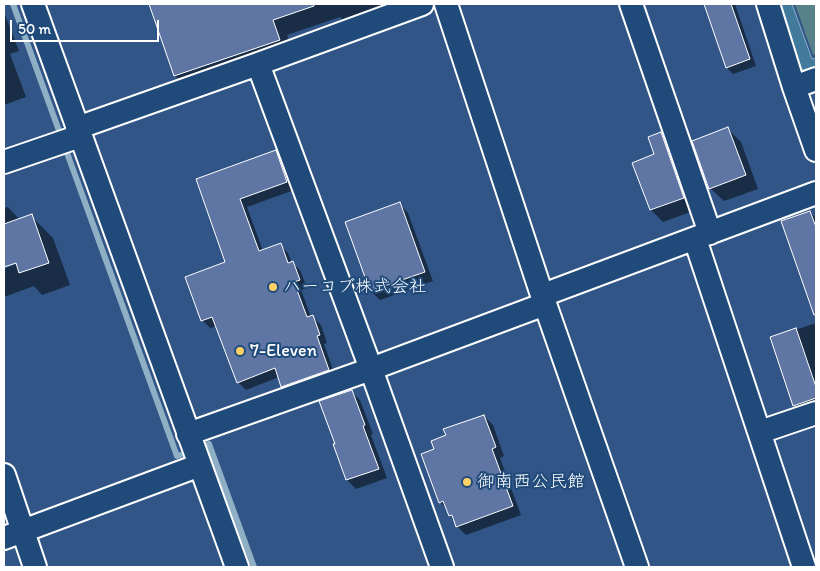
<!DOCTYPE html>
<meta charset="utf-8">
<style>
body{margin:0}
#map{position:relative;width:820px;height:571px;overflow:hidden;background:#305586;font-family:Itim,sans-serif}
canvas{display:block}
.frame{position:absolute;inset:0;border:5px solid #fff;pointer-events:none}
.scale{position:absolute;left:10px;top:20px;width:149px;height:22px;box-sizing:border-box;border:2px solid #fff;border-top:0;padding-left:6px;font-size:15px;line-height:18px;white-space:nowrap;color:#fff;-webkit-text-stroke:4px #1f4a7a;paint-order:stroke}
</style>
<div id="map">
<canvas width="820" height="571"></canvas>
<div class="frame"></div>
<div class="scale">50 m</div>
</div>
<script>
const c = document.querySelector('canvas').getContext('2d');
c.lineJoin = 'round';
function fillPath(path, color) { c.fillStyle = color; c.fill(path, 'evenodd'); }
const poly = rows => new Path2D(rows.map(r => 'M' + r).join(''));
function strokePath(path, color, width, dash) { c.strokeStyle = color; c.lineWidth = width; c.lineCap = dash ? 'butt' : 'round'; c.setLineDash(dash || []); c.stroke(path); }
function drawText(font, color, halo, rows, align = 'center') {
  c.font = font + ' Itim,"Klee One",sans-serif'; c.lineWidth = 4; c.setLineDash([]); c.textBaseline = 'middle'; c.strokeStyle = halo; c.fillStyle = color; for (const [text, x, y, turn = 0] of rows) {
    c.save(); c.translate(x, y); c.rotate((+turn || 0) * Math.PI / 180); c.textAlign = isNaN(turn) ? turn : align; if (halo) c.strokeText(text, 0, 0); c.fillText(text, 0, 0); c.restore();
  }
}
fillPath(poly([
 [795,4,816,4,816,54,813,55]
]), '#57828a');
const water = poly([
 [777,4,792,4,812,59,816,58,816,73,814,74,802,70,777,4]
]);
fillPath(water, '#427a9c');
strokePath(water, '#8eafc4', 1);
fillPath(poly([
 [150,4,389,4,343,20,340,17,287,35,294,54,190,90,175,76],
 [705,4,735,4,756,66,733,74,727,68],
 [4,12,19,51,10,54,26,97,4,105],
 [728,129,741,142,758,189,724,201,710,188],
 [661,134,673,146,696,210,663,222,651,210,633,163,656,155],
 [275,151,283,159,294,190,247,207,263,251,280,245,288,253,292,263,300,270,307,288,301,290,311,317,313,317,321,325,327,343,324,344,336,378,290,394,282,386,279,377,246,390,238,382,217,326,210,328,202,320,227,263,198,180],
 [399,204,408,213,433,281,380,300,371,291,346,223],
 [8,207,20,220,31,216,53,238,70,285,42,295,34,286,4,297,4,269,22,262,21,260,4,266,4,208],
 [810,212,816,218,816,318,782,221],
 [816,323,816,416,807,418,794,405,771,338],
 [351,391,360,400,373,434,371,435,387,478,356,489,347,480,335,445],
 [484,416,493,425,504,456,500,458,521,515,466,535,457,526,455,520,450,515,448,510,440,502,435,450,447,436]
]), '#0007');
strokePath(poly([
 [13,4,177,456,180,455],
 [207,445,209,444,254,567]
]), '#8eafc4', 6);
const building = poly([
 [149,4,314,4,314,6,273,20,280,40,174,76,149,4],
 [704,4,731,4,750,59,726,68,704,4],
 [728,127,746,175,709,189,692,141,728,127],
 [661,132,684,198,650,210,632,163,654,154,648,137,661,132],
 [276,150,287,182,240,199,259,251,281,243,288,263,293,261,300,280,294,282,307,317,313,315,320,335,317,336,329,370,281,387,275,368,237,383,212,317,201,321,185,277,225,262,196,179,276,150],
 [400,202,425,272,370,291,345,222,400,202],
 [810,211,816,227,816,315,814,315,781,221,810,211],
 [32,214,49,263,19,273,16,263,4,267,4,224,32,214],
 [796,328,816,387,816,398,793,406,770,337,796,328],
 [352,390,365,425,363,426,379,469,346,480,333,444,335,444,319,401,352,390],
 [484,415,496,447,492,449,513,506,456,527,452,515,449,516,443,501,439,503,421,454,434,449,431,441,446,435,443,429,484,415]
]);
fillPath(building, '#5f76a5');
strokePath(building, '#fff', 1);
const minor = poly([
 [33,4,237,567],
 [446,4,545,304,637,567],
 [631,4,710,233],
 [768,4,794,87,816,150],
 [258,64,371,369,442,567],
 [794,87,816,79],
 [77,128,258,64,422,4],
 [4,162,80,136],
 [695,239,804,567],
 [543,295,816,193],
 [760,432,816,413],
 [188,434,371,369,545,304],
 [4,475,35,567],
 [4,538,200,465]
]);
strokePath(minor, '#fff', 26);
strokePath(minor, '#1f4a7a', 22);
for (const [x, y, r, color] of [
 [273,287,5,"#ffd166"],
 [240,351,5,"#ffd166"],
 [467,482,5,"#ffd166"]
]) { const dot = new Path2D(); dot.arc(x, y, r, 0, 2 * Math.PI); c.fillStyle = color; c.fill(dot); strokePath(dot, '#1f4a7a', 2); }
drawText('18px', '#fff', '#1f4a7a', [
 ["ハーコブ株式会社",283,287],
 ["7-Eleven",250,351],
 ["御南西公民館",477,482]
], 'left');
</script>
